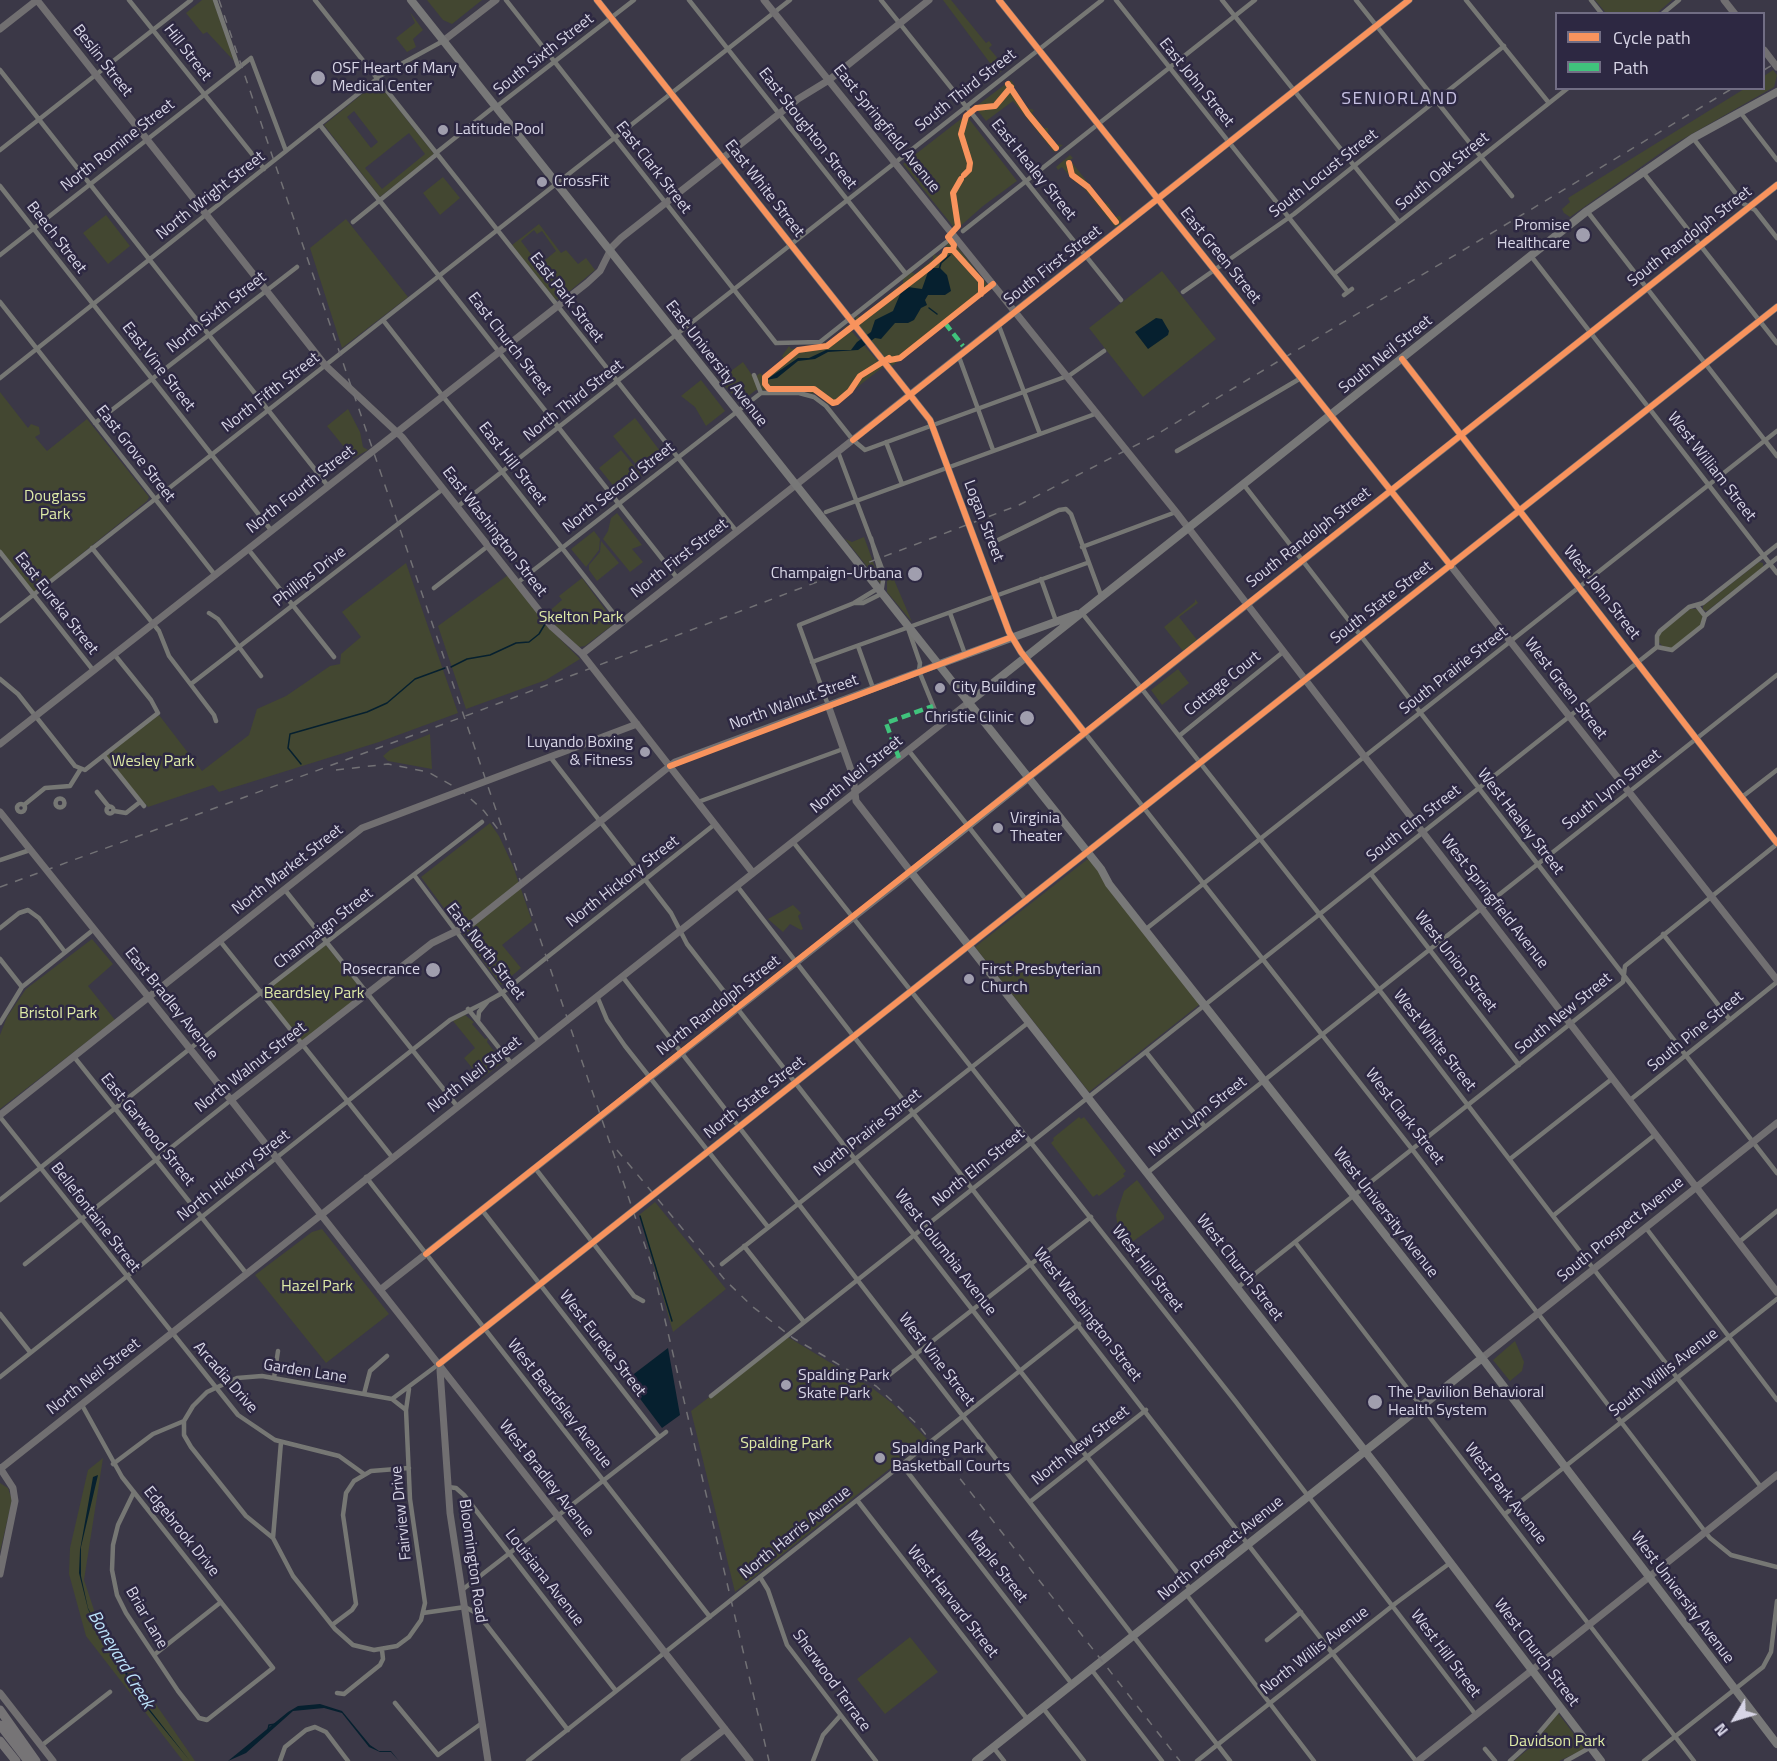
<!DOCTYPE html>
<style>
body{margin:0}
#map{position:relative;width:1777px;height:1761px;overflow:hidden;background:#3b3847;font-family:"Titillium Web",sans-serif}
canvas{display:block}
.legend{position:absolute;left:1555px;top:12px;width:210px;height:78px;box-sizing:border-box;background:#2d2842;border:2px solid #716d84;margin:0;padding:8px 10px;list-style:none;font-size:18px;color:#d7d5e6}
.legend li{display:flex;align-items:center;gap:12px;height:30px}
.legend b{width:30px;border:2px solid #716d84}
.north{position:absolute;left:1705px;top:1689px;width:60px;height:60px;-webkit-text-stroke:4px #2d2842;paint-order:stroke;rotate:232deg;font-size:16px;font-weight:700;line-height:24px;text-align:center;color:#d7d5e6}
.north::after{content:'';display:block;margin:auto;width:21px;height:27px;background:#d7d5e6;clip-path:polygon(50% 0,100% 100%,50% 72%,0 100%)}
</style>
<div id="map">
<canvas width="1777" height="1761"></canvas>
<ul class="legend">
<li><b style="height:8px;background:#f8935d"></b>Cycle path</li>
<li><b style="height:8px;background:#40c37c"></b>Path</li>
</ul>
<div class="north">N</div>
</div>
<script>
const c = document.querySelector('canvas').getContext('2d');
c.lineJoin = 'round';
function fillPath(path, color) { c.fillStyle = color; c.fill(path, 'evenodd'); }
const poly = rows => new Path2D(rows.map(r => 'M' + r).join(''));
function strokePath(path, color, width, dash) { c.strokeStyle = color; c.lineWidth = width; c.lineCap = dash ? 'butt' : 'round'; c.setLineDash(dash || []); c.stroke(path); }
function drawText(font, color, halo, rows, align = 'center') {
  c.font = font + ' "Titillium Web",sans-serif'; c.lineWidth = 5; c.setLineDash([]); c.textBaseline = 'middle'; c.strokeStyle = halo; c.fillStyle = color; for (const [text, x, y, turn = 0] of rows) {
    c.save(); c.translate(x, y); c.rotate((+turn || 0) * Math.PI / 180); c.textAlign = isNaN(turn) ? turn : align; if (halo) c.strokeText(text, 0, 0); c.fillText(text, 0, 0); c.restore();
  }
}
fillPath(poly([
 [202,0,213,0,234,61,207,32,203,34,186,13],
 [427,0,482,0,452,24,443,20],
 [943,0,951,0,986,43,989,41,992,45,989,48,1004,66,1008,66,1000,72,990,63],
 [1595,0,1672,0,1656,14,1606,13],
 [410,12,423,30,413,39,416,47,407,52,396,38,415,23],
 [1773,70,1777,75,1774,87,1669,147,1570,217,1564,213,1562,209,1570,202,1568,198,1744,89,1764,88,1764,76],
 [1011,80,1015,86,1013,89,1028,108,1034,110,1032,113,1044,128,1048,128,1048,133,1056,144,1063,145,1054,152,1013,101,986,121,975,107],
 [377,82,434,154,380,197,324,125],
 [354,111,378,142,371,148,347,117],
 [409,133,425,154,382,189,365,168],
 [966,115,1017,181,983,206,956,230,903,164],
 [1070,155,1073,158,1070,160,1103,202,1108,204,1115,217,1120,216,1123,223,1115,227,1083,187,1074,181,1062,167,1058,170,1056,167],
 [443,177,460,198,440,215,423,193],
 [106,215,130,246,108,264,83,233],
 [346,219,408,297,342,348,310,248],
 [539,224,561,253,566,250,578,264,586,258,595,270,559,300,555,299,512,245],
 [534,230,537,234,542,231,556,251,539,265,521,241],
 [950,242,956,245,991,289,892,366,855,321,856,316,860,317,903,283,903,279,911,272,915,274,933,259,933,254,937,256,946,250,946,245],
 [1162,271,1216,339,1143,397,1089,328],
 [847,326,883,367,833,406,826,403,829,400,826,397,815,390,813,394,804,391,756,390,740,402,719,380,743,362,754,378,760,373,763,376,784,359,782,356,789,346,791,349,805,348,806,344,808,348,823,346,824,342,827,345,839,336,837,332,841,335,846,330,844,327],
 [701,380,725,411,706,426,695,407,681,396],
 [0,392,28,428,31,424,39,427,40,434,35,437,47,451,87,419,149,497,147,501,33,593,0,551],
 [348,409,360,432,363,447,368,450,353,458,327,426],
 [635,418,660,451,639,468,613,436],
 [621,450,642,476,620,494,599,468],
 [617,513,642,545,632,549,643,562,630,572,603,539,608,531,611,518],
 [594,531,600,539,599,550,586,567,571,549],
 [864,537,875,567,881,572,881,584,845,539,852,542],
 [601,541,619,563,597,581,589,570,589,565,600,552],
 [1759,562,1763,563,1763,567,1707,611,1703,610,1703,606],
 [406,563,458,713,379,742,219,792,213,785,148,807,104,756,159,715,202,771,249,735,257,709,286,696,330,666,340,664,341,654,361,637,342,612],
 [893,571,892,575,912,622,887,592,887,576],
 [508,575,549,628,580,659,546,680,466,709,438,626],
 [582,578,615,623,585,646,579,647,560,633,545,615,562,600,559,596],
 [1195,599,1198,603,1179,617,1197,640,1183,651,1164,627,1195,602],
 [1690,609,1698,609,1703,616,1701,625,1671,649,1664,648,1658,641,1660,633],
 [1178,669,1189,683,1162,705,1151,690],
 [430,734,432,769,388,761,383,756,390,750],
 [490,823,499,836,513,866,532,921,502,945,521,968,501,985,421,877],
 [1089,858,1200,1004,1089,1092,975,947],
 [793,905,801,913,798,916,803,929,801,930,790,924,783,932,768,919],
 [92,939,113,964,88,986,115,1020,0,1109,0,1035,7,1017,26,989],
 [325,944,365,994,302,1043,262,993],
 [465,1015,474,1022,472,1024,485,1039,488,1038,487,1042,500,1059,504,1059,504,1061,481,1079,464,1058,475,1048,453,1021],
 [1079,1117,1081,1119,1084,1117,1126,1171,1123,1174,1125,1176,1099,1196,1097,1194,1093,1197,1051,1143,1054,1140,1053,1138],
 [1137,1180,1164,1216,1164,1219,1128,1245,1118,1229,1116,1215,1124,1191],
 [655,1202,726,1289,673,1332,639,1215],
 [322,1229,389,1314,326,1363,255,1275,312,1232],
 [788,1337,872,1388,893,1404,927,1439,735,1592,691,1411],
 [1515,1341,1524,1362,1522,1371,1510,1381,1493,1360],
 [103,1458,84,1580,97,1619,195,1761,183,1761,86,1636,69,1574,70,1548,88,1470],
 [0,1483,8,1488,12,1500,0,1552],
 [910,1637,938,1672,885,1714,857,1679],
 [1558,1713,1585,1749,1559,1761,1514,1761,1532,1746]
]), '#434731');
fillPath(poly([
 [932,268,940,268,947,275,951,291,945,295,928,295,925,300,927,305,921,308,914,320,908,323,895,323,881,339,875,338,858,350,828,352,815,359,798,361,777,378,766,380,798,358,809,358,826,350,851,350,857,342,871,332,875,320,893,311,901,292,908,287,922,289,928,272],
 [1156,318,1162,319,1169,331,1168,335,1148,349,1135,332],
 [668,1348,680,1415,662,1428,626,1380],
 [98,1475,81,1547,81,1576,88,1608,101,1634,138,1689,147,1706,190,1761,146,1707,99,1632,88,1609,79,1573,80,1550,93,1477],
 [320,1704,342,1711,370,1745,379,1751,391,1751,399,1761,391,1752,380,1752,369,1747,342,1713,324,1708,293,1711,246,1753,228,1761,288,1712,298,1706]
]), '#06202f');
strokePath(poly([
 [939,270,941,263,950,255],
 [929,308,937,314],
 [451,667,467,659,490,655,516,643,529,642,539,634,545,624],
 [301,764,288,748,290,734,367,712,387,703,415,679,445,668],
 [640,1216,672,1321],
 [268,1730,269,1725,276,1724]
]), '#06202f', 1.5);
strokePath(poly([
 [129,0,264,169],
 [215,0,238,66],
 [315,0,737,532],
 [506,0,776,343,820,342,954,236],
 [689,0,906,274],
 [881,0,1121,300],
 [1116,0,1348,292],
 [1222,0,1399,222],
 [1356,0,1512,196],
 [1466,0,1549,103],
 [1591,0,1602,14],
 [1662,14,1679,0],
 [0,70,328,486],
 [496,107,634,0],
 [1740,112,1777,160],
 [320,125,678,579],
 [1693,138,1744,204,1755,210,1777,238],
 [0,150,191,0],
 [436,153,495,106],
 [1642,171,1777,343],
 [0,186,271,530],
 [1587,211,1777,456],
 [353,222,437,154],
 [963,231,1255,0],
 [0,255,251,58,286,151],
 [1531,256,1777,573],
 [1334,274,1568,88],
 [1183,292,1294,214,1504,46],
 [1344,295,1352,289],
 [0,302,215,575],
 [383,320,621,623],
 [999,326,1040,434],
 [959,357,993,450],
 [754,375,761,393],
 [0,378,383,74,443,41],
 [95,423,297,267],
 [886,442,902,484],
 [1177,451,1301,378],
 [838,452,884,574,881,594,863,603,854,603],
 [1244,485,1777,1173],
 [457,507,1102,0],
 [826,512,1095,414],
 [871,538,879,568,884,570],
 [990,544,1059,510,1066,509,1071,514,1102,598],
 [1082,547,1176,512],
 [92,548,159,631,169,656,214,715,216,721],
 [248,549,334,657],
 [0,552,93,670],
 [1041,579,1056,621],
 [517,583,761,393,799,393,814,397,826,406,853,440,865,450,1070,375,1104,351],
 [434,588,488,546],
 [1698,607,1705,616,1702,626,1672,650,1657,647,1657,636,1660,631,1689,607,1703,603,1777,545],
 [209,613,218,619,261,676],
 [950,613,965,654],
 [1082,613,1384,996,1761,1487],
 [1705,616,1777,558],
 [0,621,790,0],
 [909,631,920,663,919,671,941,725],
 [858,646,873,688],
 [812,662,1087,563],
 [0,679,18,694,75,766,85,770,158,713,151,700,114,654],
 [191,684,443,489],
 [828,705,799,625,854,603,877,589],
 [1085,733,1415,1153,1710,1538,1731,1555,1777,1567],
 [1179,736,1283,652],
 [909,751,1027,901],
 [104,756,144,806],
 [551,758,671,913,687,944,1191,1590],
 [97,792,109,807],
 [1742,797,1777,770],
 '55.5 803a4.5 4.5 0 1 1 9 0a4.5 4.5 0 1 1-9 0Z',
 [698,802,843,749],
 '17 808a4 4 0 1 1 8 0a4 4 0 1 1-8 0Z',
 [24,805,45,788,70,786,80,770],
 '106.5 810a3.5 3.5 0 1 1 7 0a3.5 3.5 0 1 1-7 0Z',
 [114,811,126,813,140,802],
 [794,843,1236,1402,1476,1715],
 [0,860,30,850],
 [1371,874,1519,1065],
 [414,875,539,1042],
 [737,886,1416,1761],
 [285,890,457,1106],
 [0,928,19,913,28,910,39,918,65,952],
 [1146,929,1777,431],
 [1663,934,1730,1020],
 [220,941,392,1157],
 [0,959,22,987],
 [622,976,1230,1761],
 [597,996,607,1020,625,1046,768,1227],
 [468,1009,511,1063],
 [478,1021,479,1012,488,1001,502,993,715,824],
 [0,1023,22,987,93,930],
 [1146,1052,1205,1127],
 [75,1058,246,1273],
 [1630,1100,1777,982],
 [0,1117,238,1415,275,1440,339,1456,364,1474],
 [1510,1159,1613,1078],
 [535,1168,634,1296,643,1301],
 [1147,1173,1777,675],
 [366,1177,710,1617],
 [0,1200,241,1008,482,822],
 [482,1210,659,1437],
 [1554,1215,1656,1134],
 [1646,1228,1777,1400],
 [1295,1242,1694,1761],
 [1739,1242,1777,1211],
 [744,1246,804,1322],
 [25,1264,231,1100],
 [722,1264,1029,1022],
 [1237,1288,1623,982,1625,966,1777,844],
 [0,1314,30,1352],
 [0,1377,450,1020,488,1001],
 [274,1378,278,1351],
 [884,1379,1091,1217],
 [364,1394,370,1371,387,1356],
 [711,1396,1657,647],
 [392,1399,406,1410,410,1499,425,1603,421,1620,409,1637,397,1646,374,1650,353,1645,335,1629,293,1576,273,1538,246,1516,191,1447,184,1435,184,1421,193,1406,207,1392,237,1378,262,1376,392,1399,439,1364],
 [82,1405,122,1477,273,1668,207,1720,199,1718,178,1691,126,1613,117,1595,112,1570,113,1545,118,1525,134,1492],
 [406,1410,409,1389],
 [113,1464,153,1434,184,1421],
 [902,1465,1072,1684],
 [448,1487,456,1488,464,1495,616,1691],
 [857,1500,1028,1720],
 [1031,1501,1146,1410],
 [1505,1514,1777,1299],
 [273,1538,281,1442],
 [760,1577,768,1590,787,1645,876,1761],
 [462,1590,666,1432],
 [1186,1594,1314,1761],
 [423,1613,465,1607,478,1614,568,1730],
 [332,1625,352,1610,356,1604,343,1515,346,1493,354,1481,371,1471,409,1468],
 [1267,1640,1301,1612],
 [154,1655,221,1602],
 [1091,1669,1162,1761],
 [337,1693,344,1694,380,1665,383,1659,382,1650],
 [395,1703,438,1755,482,1723],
 [1043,1708,1084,1761],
 [41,1746,110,1692],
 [993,1747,1004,1761],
 [1485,1749,1495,1761],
 [280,1761,285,1747,306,1730,315,1727,326,1732,348,1761],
 [528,1761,1079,1324],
 [813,1761,823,1735,840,1716],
 [1197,1761,1396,1603,1450,1563],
 [1510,1761,1533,1740,1561,1707],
 [1566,1761,1591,1747],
 [1644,1761,1763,1667,1771,1652,1777,1601]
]), '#767774', 4.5);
strokePath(poly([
 [37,0,325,365,402,437,552,627,582,654,753,873],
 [597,0,930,420,1009,632,1021,652,1085,733],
 [764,0,1176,512,1777,1292],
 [999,0,1451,566,1777,980],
 [1724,0,1735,14],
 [0,29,37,0],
 [443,41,496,0],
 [1764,50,1777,67],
 [1402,359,1777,843],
 [582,654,1409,0],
 [0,744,587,283,600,271,612,247,621,238,798,99,829,80,929,0],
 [1028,778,1777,185],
 [0,812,231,1100,750,1761],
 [231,1100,432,943,471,924,675,762,937,665],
 [0,1115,362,828,637,724],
 [380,1290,911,872,856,801,853,776,828,705],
 [1482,1358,1777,1123],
 [439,1364,1777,307],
 [440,1370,450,1513,488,1761],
 [0,1468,13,1488,15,1501,0,1574],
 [0,1469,968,703],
 [0,1693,53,1761],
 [684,1761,725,1729],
 [1418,1761,1777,1475]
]), '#716f71', 7);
strokePath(poly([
 [411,0,1101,869,1109,884,1482,1358,1777,1744],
 [937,665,1077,614],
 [968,703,1587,211,1693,138,1777,92],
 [1028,778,911,872,1383,1474,1601,1761],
 [976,1761,1482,1358]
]), '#787878', 8);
strokePath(poly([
 [0,1710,36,1761],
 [0,1725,28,1761],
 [0,1741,16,1761]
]), '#767476', 9);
strokePath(poly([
 [219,0,653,1269,769,1761],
 [1764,70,1777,62],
 [336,770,388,764,428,772,462,791,484,811,500,832],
 [0,887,468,715,1019,505,1154,436,1733,88],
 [617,1150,725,1280,753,1307,793,1338,876,1386,919,1426,1180,1761]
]), '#727175', 1.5, [8, 8]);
strokePath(poly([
 [945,323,963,346],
 [899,758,886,723,933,706]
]), '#40c37c', 4.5, [9, 4.5]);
strokePath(poly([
 [597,0,930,420,1009,632,1021,652,1085,733],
 [999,0,1451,566],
 [1008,84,1028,114,1056,148],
 [1069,163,1072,175,1088,187,1116,222],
 [964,175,969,170,970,163,961,134,966,116,976,108,995,106,1011,87],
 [961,179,953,193,958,226,948,237,954,245,953,250,981,281,981,294],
 [953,250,946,250,944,255,930,267,827,346,798,350,765,377,765,384,769,389,814,389,833,403,837,402,850,391,860,376,889,358,890,360,900,358,993,284],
 [1402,359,1777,843],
 [853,440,1409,0],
 [670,766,1012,637],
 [426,1254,1777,185],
 [439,1364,1777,307]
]), '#f8935d', 6);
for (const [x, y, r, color] of [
 [318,78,8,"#a09eae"],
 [443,130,6,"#a09eae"],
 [542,182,6,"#a09eae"],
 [1583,235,8,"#a09eae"],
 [915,574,8,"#a09eae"],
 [940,688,6,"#a09eae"],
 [1027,718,8,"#a09eae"],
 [645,752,6,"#a09eae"],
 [998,828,6,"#a09eae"],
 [433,970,8,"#a09eae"],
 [969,979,6,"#a09eae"],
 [786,1385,6,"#a09eae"],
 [1375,1402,8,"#a09eae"],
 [880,1458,6,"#a09eae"]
]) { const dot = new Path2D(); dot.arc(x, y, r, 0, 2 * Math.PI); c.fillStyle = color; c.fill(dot); strokePath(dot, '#2d2842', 2); }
drawText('16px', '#d7d5e6', '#2d2842', [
 ["Hill Street",187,53,52],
 ["South Sixth Street",544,55,-38],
 ["Beslin Street",102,61,52],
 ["East John Street",1196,83,51],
 ["South Third Street",966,91,-38],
 ["East Stoughton Street",807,129,52],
 ["East Springfield Avenue",886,129,51],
 ["North Romine Street",118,146,-38],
 ["East Clark Street",653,168,52],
 ["East Healey Street",1033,170,51],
 ["South Oak Street",1443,172,-39],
 ["South Locust Street",1324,174,-38],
 ["East White Street",764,189,52],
 ["North Wright Street",211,196,-38],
 ["South Randolph Street",1690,237,-38],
 ["Beech Street",56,238,52],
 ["East Green Street",1220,256,51],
 ["South First Street",1053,266,-38],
 ["East Park Street",566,298,52],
 ["North Sixth Street",217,313,-38],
 ["East Church Street",509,344,52],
 ["South Neil Street",1386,355,-39],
 ["East University Avenue",716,364,52],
 ["East Vine Street",158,367,52],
 ["North Fifth Street",271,393,-38],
 ["North Third Street",574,401,-38],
 ["East Grove Street",135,454,52],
 ["East Hill Street",512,464,52],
 ["West William Street",1711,467,52],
 ["North Second Street",619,488,-38],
 ["North Fourth Street",301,490,-38],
 ["Logan Street",983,521,69],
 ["East Washington Street",494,532,52],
 ["South Randolph Street",1309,538,-38],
 ["North First Street",680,559,-38],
 ["Phillips Drive",310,577,-38],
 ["West John Street",1601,593,52],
 ["South State Street",1382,603,-38],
 ["East Eureka Street",56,604,52],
 ["South Prairie Street",1454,671,-38],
 ["Cottage Court",1223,684,-39],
 ["West Green Street",1565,689,52],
 ["North Walnut Street",794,703,-20],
 ["North Neil Street",857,775,-39],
 ["South Lynn Street",1612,790,-38],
 ["West Healey Street",1520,822,52],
 ["South Elm Street",1414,824,-38],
 ["North Market Street",288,870,-38],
 ["North Hickory Street",623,882,-38],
 ["West Springfield Avenue",1494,902,52],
 ["Champaign Street",324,929,-38],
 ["East North Street",485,952,52],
 ["West Union Street",1455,962,52],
 ["East Bradley Avenue",171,1004,51],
 ["North Randolph Street",719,1006,-38],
 ["South New Street",1564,1014,-39],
 ["South Pine Street",1696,1032,-39],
 ["West White Street",1434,1041,52],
 ["North Walnut Street",251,1068,-38],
 ["North Neil Street",475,1075,-38],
 ["North State Street",755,1098,-38],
 ["North Lynn Street",1198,1117,-38],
 ["West Clark Street",1404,1117,52],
 ["East Garwood Street",147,1130,51],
 ["North Prairie Street",868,1133,-38],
 ["North Elm Street",979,1168,-39],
 ["North Hickory Street",234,1176,-38],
 ["West University Avenue",1385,1213,52],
 ["Bellefontaine Street",95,1218,52],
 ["South Prospect Avenue",1621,1230,-39],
 ["West Columbia Avenue",945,1253,52],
 ["West Church Street",1239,1268,52],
 ["West Hill Street",1147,1269,52],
 ["West Washington Street",1087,1315,52],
 ["West Eureka Street",602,1344,52],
 ["West Vine Street",936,1360,52],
 ["Garden Lane",305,1372,9],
 ["South Willis Avenue",1664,1373,-38],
 ["North Neil Street",94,1377,-38],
 ["Arcadia Drive",225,1378,49],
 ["West Beardsley Avenue",559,1404,52],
 ["North New Street",1081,1446,-38],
 ["West Bradley Avenue",546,1479,52],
 ["West Park Avenue",1505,1494,52],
 ["Fairview Drive",402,1513,-96],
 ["Edgebrook Drive",181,1532,51],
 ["North Harris Avenue",796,1533,-39],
 ["North Prospect Avenue",1221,1549,-39],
 ["Bloomington Road",472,1561,82],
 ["Maple Street",997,1567,52],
 ["Louisiana Avenue",544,1578,52],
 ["West University Avenue",1682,1598,53],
 ["West Harvard Street",952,1602,52],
 ["Briar Lane",146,1618,60],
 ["North Willis Avenue",1315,1651,-38],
 ["West Church Street",1536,1653,53],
 ["West Hill Street",1445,1654,53],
 ["Sherwood Terrace",831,1681,54]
]);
drawText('16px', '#d7d5e6', '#2d2842', [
 ["OSF Heart of Mary",332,69],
 ["Medical Center",332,87],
 ["Latitude Pool",455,130],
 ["CrossFit",554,182],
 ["Promise",1570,226,"right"],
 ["Healthcare",1570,244,"right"],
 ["Champaign-Urbana",902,574,"right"],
 ["City Building",952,688],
 ["Christie Clinic",1014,718,"right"],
 ["Luyando Boxing",633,743,"right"],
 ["& Fitness",633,761,"right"],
 ["Virginia",1010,819],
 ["Theater",1010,837],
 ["Rosecrance",420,970,"right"],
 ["First Presbyterian",981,970],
 ["Church",981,988],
 ["Spalding Park",798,1376],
 ["Skate Park",798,1394],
 ["The Pavilion Behavioral",1388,1393],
 ["Health System",1388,1411],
 ["Spalding Park",892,1449],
 ["Basketball Courts",892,1467]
], 'left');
drawText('16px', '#dde9a6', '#2d2842', [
 ["Douglass",55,497],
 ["Park",55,515],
 ["Skelton Park",581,618],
 ["Wesley Park",153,762],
 ["Beardsley Park",314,994],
 ["Bristol Park",58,1014],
 ["Hazel Park",317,1287],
 ["Spalding Park",786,1444],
 ["Davidson Park",1557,1742]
]);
c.letterSpacing = '1.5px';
drawText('18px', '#c6c0e2', '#2d2842', [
 ["SENIORLAND",1400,100]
]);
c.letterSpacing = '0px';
drawText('italic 18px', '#bce3fb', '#2d2842', [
 ["Boneyard Creek",120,1660,59]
]);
</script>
